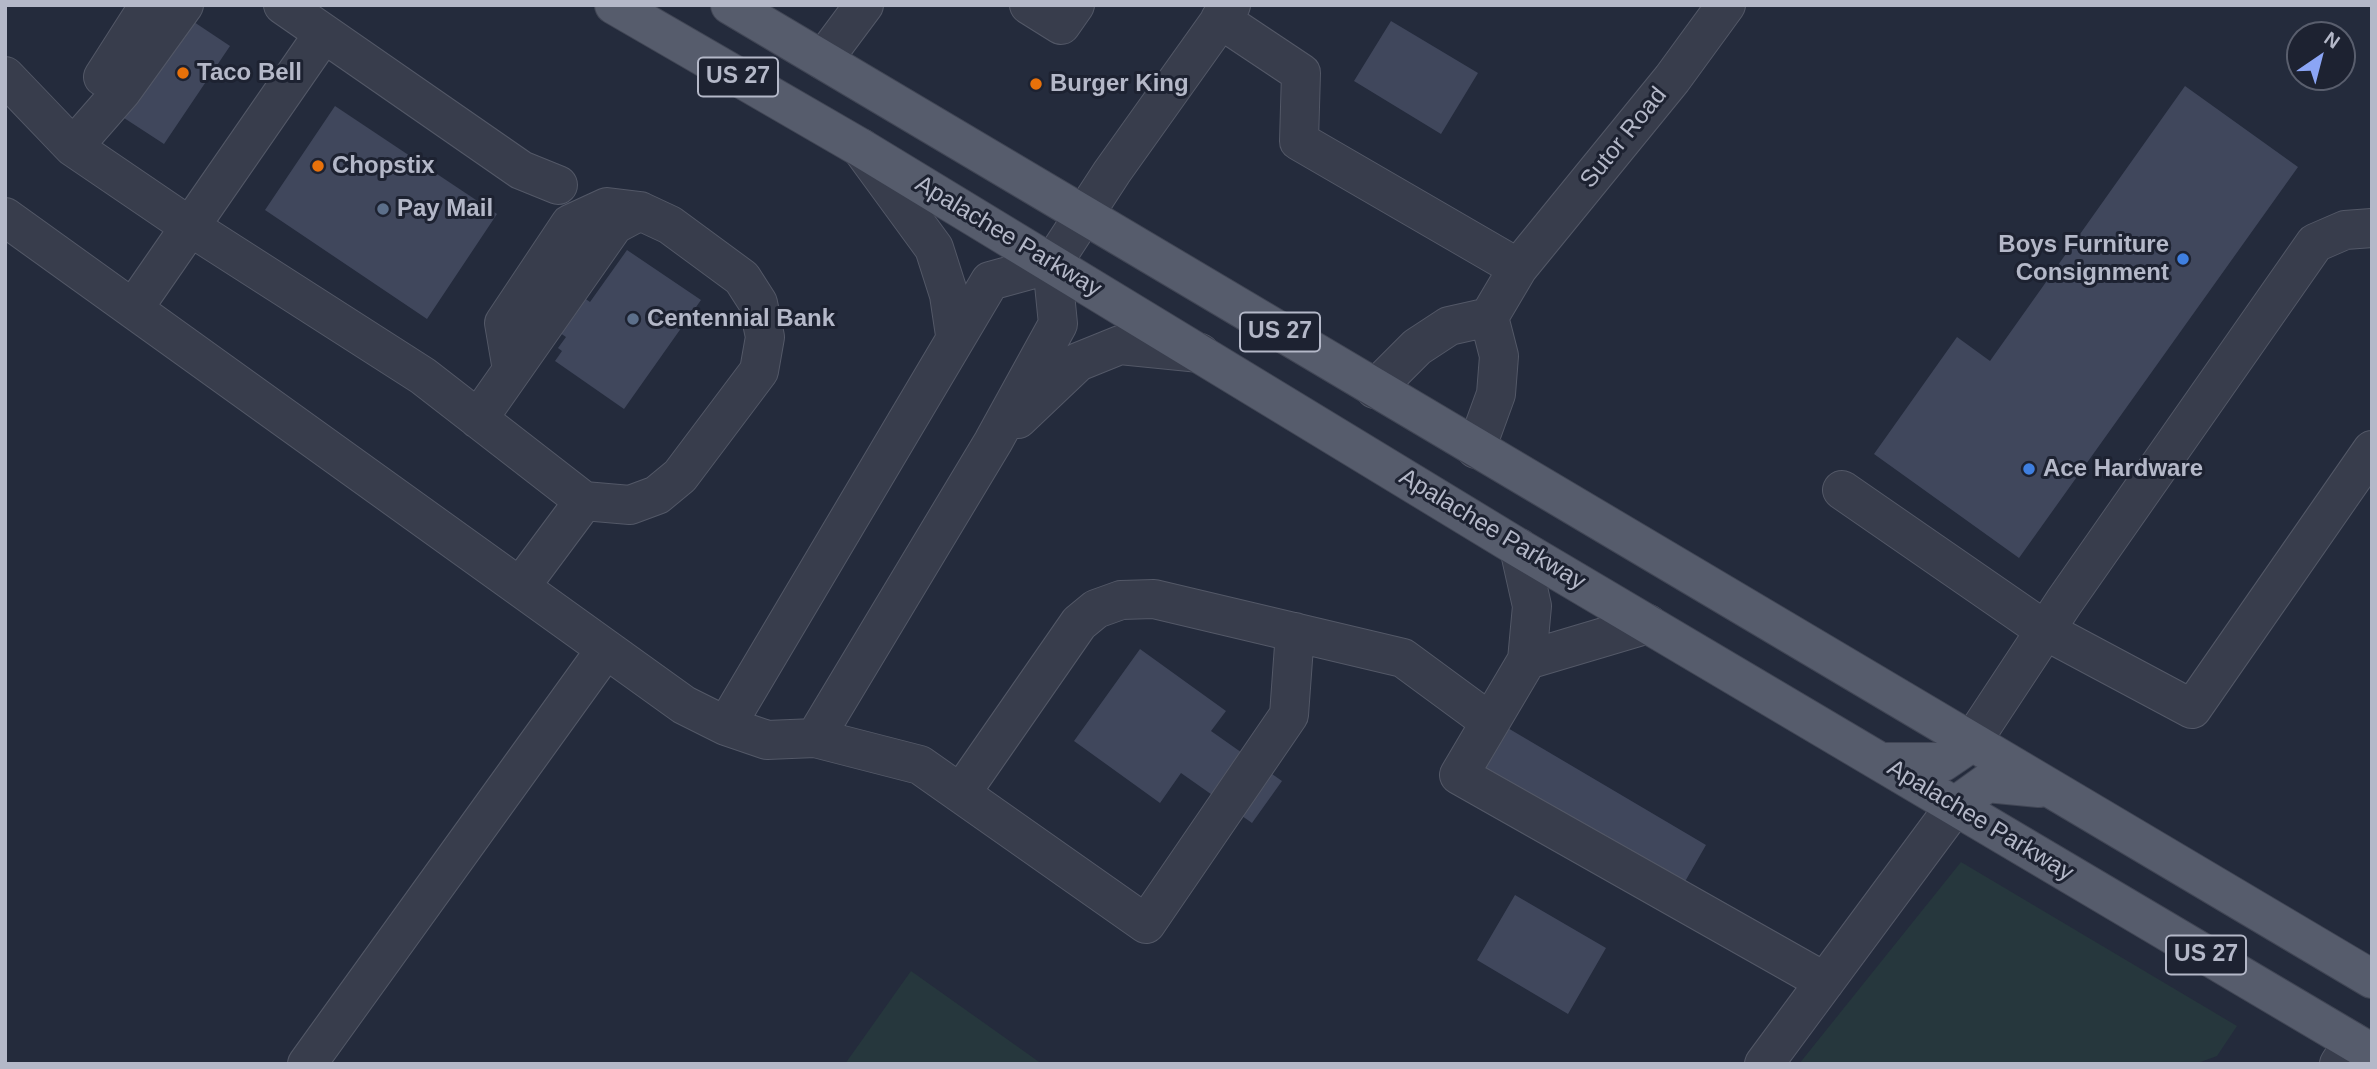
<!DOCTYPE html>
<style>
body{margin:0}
#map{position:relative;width:2377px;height:1069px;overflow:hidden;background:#242b3c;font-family:Helvetica,sans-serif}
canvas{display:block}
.frame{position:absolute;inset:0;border:7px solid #b4b8c8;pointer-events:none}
.north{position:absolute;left:2286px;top:21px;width:70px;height:70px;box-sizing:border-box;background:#1d2231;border:2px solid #595e6d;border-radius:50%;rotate:35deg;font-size:19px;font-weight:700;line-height:28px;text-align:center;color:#b4b8c8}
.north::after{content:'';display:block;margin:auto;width:24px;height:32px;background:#8ba5f5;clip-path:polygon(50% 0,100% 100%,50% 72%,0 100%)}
</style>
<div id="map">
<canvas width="2377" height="1069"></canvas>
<div class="frame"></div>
<div class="north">N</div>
</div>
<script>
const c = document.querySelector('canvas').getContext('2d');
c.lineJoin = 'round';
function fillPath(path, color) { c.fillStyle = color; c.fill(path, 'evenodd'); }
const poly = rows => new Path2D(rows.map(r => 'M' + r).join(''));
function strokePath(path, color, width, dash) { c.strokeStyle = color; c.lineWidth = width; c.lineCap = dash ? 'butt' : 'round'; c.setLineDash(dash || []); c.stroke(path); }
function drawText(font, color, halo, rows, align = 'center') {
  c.font = font + ' Helvetica,sans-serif'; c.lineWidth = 6; c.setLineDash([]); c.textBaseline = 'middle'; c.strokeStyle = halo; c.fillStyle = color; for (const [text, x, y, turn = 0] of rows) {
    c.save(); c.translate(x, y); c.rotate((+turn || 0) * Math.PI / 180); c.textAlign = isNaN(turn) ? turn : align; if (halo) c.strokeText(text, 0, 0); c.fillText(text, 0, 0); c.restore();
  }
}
fillPath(poly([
 [1961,862,2237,1026,2217,1056,2195,1064,1799,1064],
 [911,971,1042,1064,845,1064]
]), '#26373d');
fillPath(poly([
 [191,20,230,46,164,144,121,116],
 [1391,21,1478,73,1441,134,1354,81],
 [2185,86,2298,167,2019,558,1874,454,1957,337,1990,361],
 [335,106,497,214,427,319,265,210],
 [627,250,701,300,624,409,555,361,562,351,558,348,566,337,528,311,553,276,590,302],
 [1140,649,1226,711,1211,731,1282,781,1252,823,1181,773,1160,803,1074,741],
 [1501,724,1706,845,1683,885,1477,764],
 [1515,895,1606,948,1568,1014,1477,960]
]), '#40475c');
const minor = poly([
 [283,5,521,170,558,185],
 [1029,5,1061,25,1075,5],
 [1220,19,1301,73,1299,141,1518,268,1489,317,1499,356,1496,394,1476,449],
 [823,60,864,5],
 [5,76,73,147,192,228,423,376,584,501,630,505,657,495,680,476,759,371,765,337,758,303,742,278,670,225,640,211,607,207,570,224,504,323,512,370],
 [103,77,149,5],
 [73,147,122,91,184,5],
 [861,148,934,248,949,295,955,335],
 [5,217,684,705,726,726,767,740,815,738,920,765,1146,924,1289,715,1295,632],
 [1052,264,1112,172,1231,5],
 [1518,268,1672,79,1726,5],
 [133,309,322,36],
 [1375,389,1417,347,1449,326,1489,317],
 [478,419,614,225,640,211],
 [1018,419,1078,362,1120,345,1200,353],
 [1842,490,2046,631,2192,709,2372,450],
 [1519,548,1532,606,1527,660,1459,775,1825,982],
 [520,587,584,501],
 [1527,660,1648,624],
 [726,726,990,281,1052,264],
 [815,738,993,442,1058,324,1052,264],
 [1971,743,2064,602,2315,243,2345,230,2372,228],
 [961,793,1079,623,1096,609,1121,600,1154,599,1403,658,1490,722],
 [307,1064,606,649],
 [1764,1064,1955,806],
 [2339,1064,2353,1042]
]);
const major = poly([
 [614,5,861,148,1519,548,2372,1053],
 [730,5,2372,979],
 [1883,762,1943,762,1971,743],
 [1955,806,1987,783,2039,788]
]);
strokePath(minor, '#535867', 40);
strokePath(major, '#414655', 40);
strokePath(minor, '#383d4c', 38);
strokePath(major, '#565c6c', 38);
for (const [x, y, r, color] of [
 [183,73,7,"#e8710a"],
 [1036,84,7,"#e8710a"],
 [318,166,7,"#e8710a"],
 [383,209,7,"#5c6f8a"],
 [2183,259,7,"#3f7fe0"],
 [633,319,7,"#5c6f8a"],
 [2029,469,7,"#3f7fe0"]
]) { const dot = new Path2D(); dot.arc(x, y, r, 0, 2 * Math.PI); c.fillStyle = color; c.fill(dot); strokePath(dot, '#1d2231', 2.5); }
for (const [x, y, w] of [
 [738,77,80],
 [1280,332,80],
 [2206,955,80]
]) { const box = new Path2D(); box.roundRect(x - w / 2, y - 19.5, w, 39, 5); c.fillStyle = '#1d2231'; c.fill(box); strokePath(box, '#b4b8c8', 2); }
drawText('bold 23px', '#b4b8c8', null, [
 ["US 27",738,77],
 ["US 27",1280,332],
 ["US 27",2206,955]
]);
drawText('bold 24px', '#b4b8c8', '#1d2231', [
 ["Taco Bell",197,73],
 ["Burger King",1050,84],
 ["Chopstix",332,166],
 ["Pay Mail",397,209],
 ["Boys Furniture",2169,245,"right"],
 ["Consignment",2169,273,"right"],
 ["Centennial Bank",647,319],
 ["Ace Hardware",2043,469]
], 'left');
drawText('24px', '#b4b8c8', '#1d2231', [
 ["Sutor Road",1624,138,-51],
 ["Apalachee Parkway",1008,237,31],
 ["Apalachee Parkway",1492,530,31],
 ["Apalachee Parkway",1980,821,31]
]);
</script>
